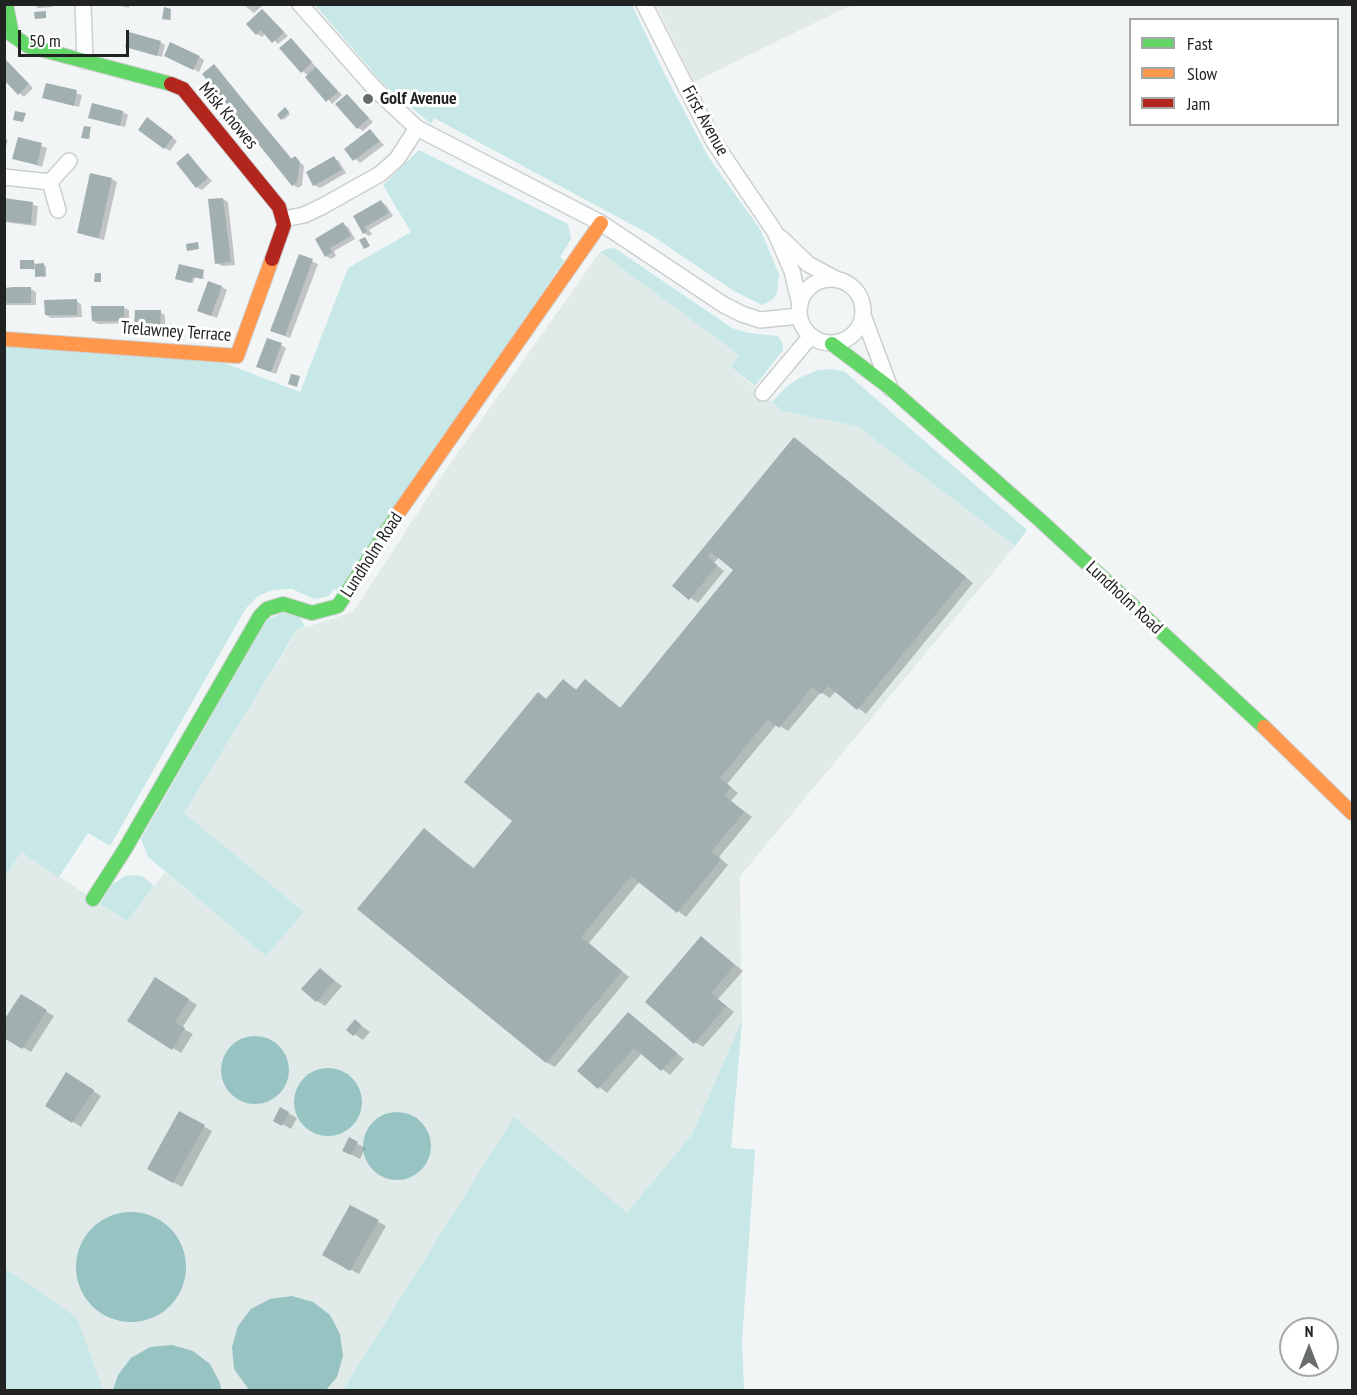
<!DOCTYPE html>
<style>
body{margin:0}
#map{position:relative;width:1357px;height:1395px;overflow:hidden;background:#f1f5f5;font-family:"PT Sans Narrow",sans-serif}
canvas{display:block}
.frame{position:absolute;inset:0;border:6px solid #202322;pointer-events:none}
.legend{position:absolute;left:1129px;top:18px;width:210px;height:108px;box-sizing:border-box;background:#fff;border:2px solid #a6a7a7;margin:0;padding:8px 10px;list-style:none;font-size:18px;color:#202322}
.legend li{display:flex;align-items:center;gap:12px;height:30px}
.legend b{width:30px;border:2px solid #a6a7a7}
.north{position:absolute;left:1279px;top:1317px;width:60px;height:60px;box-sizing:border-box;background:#fff;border:2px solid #a6a7a7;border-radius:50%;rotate:0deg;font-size:16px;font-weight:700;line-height:24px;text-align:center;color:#202322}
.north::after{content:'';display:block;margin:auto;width:21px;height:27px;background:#696c6c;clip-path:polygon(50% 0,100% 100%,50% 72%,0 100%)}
.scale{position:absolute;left:18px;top:30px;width:111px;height:27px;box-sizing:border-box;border:3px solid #202322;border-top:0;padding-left:8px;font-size:18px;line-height:21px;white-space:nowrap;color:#202322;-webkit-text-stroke:4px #fff;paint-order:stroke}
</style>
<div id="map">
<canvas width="1357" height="1395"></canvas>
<div class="frame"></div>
<ul class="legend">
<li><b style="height:8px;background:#63d668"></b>Fast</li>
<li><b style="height:8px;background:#ff974d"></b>Slow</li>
<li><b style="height:8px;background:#b3261e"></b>Jam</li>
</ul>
<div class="north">N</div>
<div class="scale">50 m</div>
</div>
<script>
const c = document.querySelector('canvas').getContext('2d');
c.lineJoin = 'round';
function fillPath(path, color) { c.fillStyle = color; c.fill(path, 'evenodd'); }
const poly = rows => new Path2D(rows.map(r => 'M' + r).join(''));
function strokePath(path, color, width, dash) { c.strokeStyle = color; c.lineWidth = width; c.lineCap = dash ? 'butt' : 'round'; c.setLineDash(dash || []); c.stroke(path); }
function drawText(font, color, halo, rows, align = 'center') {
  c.font = font + ' "PT Sans Narrow",sans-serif'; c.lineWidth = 6; c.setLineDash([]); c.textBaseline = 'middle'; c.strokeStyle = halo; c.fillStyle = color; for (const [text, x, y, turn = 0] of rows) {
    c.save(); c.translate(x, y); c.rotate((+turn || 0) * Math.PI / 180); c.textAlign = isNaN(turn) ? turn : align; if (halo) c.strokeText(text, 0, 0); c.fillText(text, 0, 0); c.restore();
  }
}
fillPath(poly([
 [656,5,851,5,694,82],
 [600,252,739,355,731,367,782,411,857,426,1015,546,740,876,742,1021,731,1148,755,1150,742,1341,744,1390,21,1390,16,1274,4,1267,4,877,21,852,127,921,165,872,266,956,304,912,183,813,298,630,353,612,443,474]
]), '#dfeae9');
fillPath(poly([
 [315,5,632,5,664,73,709,158,760,229,779,274,777,293,772,300,762,305,734,291,651,235,434,118,431,124,385,86],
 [419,150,568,224,571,239,560,257,564,261,338,592,334,589,329,596,314,599,292,589,273,590,258,596,246,608,110,846,88,833,59,877,21,852,5,877,5,346,222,362,300,392,348,268,411,232,383,185],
 [610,248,616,249,732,328,748,333,778,336,783,344,783,350,755,386,731,367,739,355,600,252],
 [833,369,845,372,1027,530,1015,546,857,426,782,411,772,402,786,387,801,377,818,370],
 [282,613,300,617,305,627,297,630,184,813,304,912,266,956,148,857,141,839,267,620],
 [127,875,142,876,154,886,127,921,100,904,111,885],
 [742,1021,731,1148,755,1150,742,1341,744,1390,343,1390,514,1117,627,1213,692,1135],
 [4,1267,77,1318,103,1390,5,1390]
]), '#c7e8e7');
fillPath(poly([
 '221 1070a34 34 0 1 1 68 0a34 34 0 1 1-68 0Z',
 '294 1102a34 34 0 1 1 68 0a34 34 0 1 1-68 0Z',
 '363 1146a34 34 0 1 1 68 0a34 34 0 1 1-68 0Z',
 '76 1267a55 55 0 1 1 110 0a55 55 0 1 1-110 0Z',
 [292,1296,313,1302,330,1315,340,1334,343,1356,337,1377,326,1390,249,1390,234,1369,232,1347,238,1326,251,1309,270,1299],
 [172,1345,193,1351,210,1364,220,1383,221,1390,113,1390,118,1375,131,1358,150,1347]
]), '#97c3c2');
fillPath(poly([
 [33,4,52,4,52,7,38,8],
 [113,4,129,4,129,8],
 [246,4,264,4,254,13,245,6],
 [171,10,171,20,166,19],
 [263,10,288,36,278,44,266,33,262,37,257,34,248,24],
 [291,40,342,95,332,104,309,76,302,71],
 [160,42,165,45,162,57,127,46],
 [199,57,204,60,199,72,171,58],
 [4,58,33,88,24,97,4,79],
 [214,66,293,160,295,158,304,166,302,185,298,188,293,185],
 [47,85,82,95,79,107,44,97],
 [347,96,373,122,363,131,358,128],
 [287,110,290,114,284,120,282,118],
 [123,112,128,115,125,127,90,117],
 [153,122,177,141,170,151,165,148],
 [90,129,90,139,85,138],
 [370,131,384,145,360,163,346,149],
 [4,138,8,140,4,153],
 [19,139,47,148,42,167,14,158],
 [188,155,212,181,202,190,197,187],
 [334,158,339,161,346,173,320,188,314,185],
 [112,179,117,182,104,240,84,235,79,232],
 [223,199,228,202,235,265,222,266,217,263],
 [4,200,38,206,36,226,4,222],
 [381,202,386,205,393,216,369,230,372,234,369,236,364,233,355,216],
 [343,224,348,227,355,239,334,251,336,256,331,259,326,256,317,239],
 [300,256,318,264,290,338,277,333],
 [34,262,36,265,46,266,46,277,37,276,37,270,21,268],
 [203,272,204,279,195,277,193,283,179,279],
 [222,287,227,290,217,318,204,313],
 [4,289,31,289,36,292,36,305,6,305],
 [76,301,81,304,82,317,51,318,46,315],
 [123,307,129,310,129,323,98,324,93,321],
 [160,312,165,315,165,328,141,327,136,324],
 [281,345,286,348,276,374,263,369],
 [795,439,973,583,866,714,836,691,830,698,821,692,788,731,777,724,727,784,738,793,731,801,752,817,719,857,728,865,686,917,640,881,589,943,629,977,555,1067,546,1062,424,830,475,869,514,821,547,700,563,681,577,690,585,681,621,708,735,570,719,557,714,563,724,571,698,603,674,586],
 [702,938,743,971,718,999,734,1012,703,1047,695,1042],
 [320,970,342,986,325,1006,317,1001],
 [163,984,197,1005,182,1028,193,1034,181,1053,173,1048],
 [21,996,54,1016,31,1052,4,1036],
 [628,1013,684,1059,670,1075,642,1053,607,1093,579,1071],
 [355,1021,370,1032,363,1040,348,1030],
 [75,1079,101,1096,81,1127,47,1105],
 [281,1109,297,1118,291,1129,275,1120],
 [180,1113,212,1131,182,1187,149,1169],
 [349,1139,365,1148,360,1159,343,1150],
 [351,1207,386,1226,359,1274,324,1255]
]), '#0003');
fillPath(poly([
 [164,7,171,9,169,20,162,19],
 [262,9,284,32,272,43,261,30,256,35,246,24],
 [46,11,46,18,35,19,34,12],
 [129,32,161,41,157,56,125,47],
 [291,38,312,62,301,73,279,48],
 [170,42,200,56,193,70,164,56],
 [5,59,29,84,18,95,5,81],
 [214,64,291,159,295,156,300,162,297,182,292,186,202,74],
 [316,67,338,92,326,102,305,77],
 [46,83,77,90,74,106,42,98],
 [347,94,369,118,357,129,335,104],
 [92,103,123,111,120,126,88,118],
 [285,107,289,112,281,120,277,115],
 [15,111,26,113,23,122,13,120],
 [147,117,173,137,164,149,138,130],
 [84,126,91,127,88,139,81,138],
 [370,129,380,141,353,161,344,149],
 [18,137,42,143,37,165,12,159],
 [188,153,208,178,196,188,176,163],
 [334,156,342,170,313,186,306,172],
 [90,173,112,178,99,238,77,233],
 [4,198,33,202,31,224,4,221],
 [223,198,231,262,215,264,208,199],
 [381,200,389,213,365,227,367,231,363,234,353,216],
 [343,222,351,236,330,248,332,252,325,257,315,239],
 [365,237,370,246,364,249,359,240],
 [198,242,199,249,187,251,186,244],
 [299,254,313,259,285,336,270,331],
 [20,260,34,260,34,269,20,269],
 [44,263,45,276,35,277,35,264],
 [179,264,204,270,202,279,193,277,191,283,175,279],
 [95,273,101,273,101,282,94,282],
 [208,281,222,286,211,316,197,311],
 [14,287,31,287,31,303,4,303,4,288],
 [77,299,77,315,45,315,44,300],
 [91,306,124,306,124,321,92,321],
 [135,310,161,310,160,326,134,325],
 [267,338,282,343,271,372,256,367],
 [291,374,300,376,297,387,288,384],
 [794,437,966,577,857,710,828,686,821,694,812,687,779,728,768,719,720,778,731,787,724,795,744,812,711,852,721,859,677,913,631,876,581,937,622,971,546,1063,357,909,424,828,473,869,512,821,464,782,538,692,546,699,563,679,576,690,585,679,620,708,733,570,711,552,707,557,717,565,689,600,672,586],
 [701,936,735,965,711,993,726,1006,694,1044,645,1002],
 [320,968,335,981,316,1002,301,989],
 [155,977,189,999,175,1022,185,1028,172,1050,127,1021],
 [21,994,47,1010,22,1049,4,1038,4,1020],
 [628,1012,677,1053,661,1071,634,1048,598,1089,577,1071],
 [355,1019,362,1026,353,1036,346,1030],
 [66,1072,94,1090,72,1123,45,1106],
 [280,1107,289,1112,282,1126,273,1121],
 [179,1111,205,1125,173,1183,147,1169],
 [349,1137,358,1142,351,1155,342,1151],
 [350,1205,379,1220,350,1271,322,1255]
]), '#a2afaf');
const street = poly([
 [83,4,85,61],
 [300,4,375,89,417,128,601,223,724,305,742,314,760,320,799,316],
 [644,4,714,142,775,232,792,271,800,305],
 [4,177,50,182,69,161],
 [50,182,58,210],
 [284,219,304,215,323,206,380,174,397,159,417,128],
 [781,238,808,264,836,279],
 '799 311a32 32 0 1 1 64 0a32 32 0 1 1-64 0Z',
 [863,315,890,388],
 [763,393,810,337]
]);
const fast = poly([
 [6,4,12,35,28,46,171,84],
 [832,344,890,388,1041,521,1264,727],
 [93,899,125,849,260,616,267,609,283,604,312,613,338,606,399,512]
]);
const slow = poly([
 [4,339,237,356,272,259],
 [399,512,601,223],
 [1264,727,1352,813]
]);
const jam = poly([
 [171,84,183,89,279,207,284,225,272,259]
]);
strokePath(street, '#cdcfcf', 18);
strokePath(fast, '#cdcfcf', 16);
strokePath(slow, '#cdcfcf', 16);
strokePath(jam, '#cdcfcf', 16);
strokePath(street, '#fdfefe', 15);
strokePath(fast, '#63d668', 14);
strokePath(slow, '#ff974d', 14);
strokePath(jam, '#b3261e', 14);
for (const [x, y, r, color] of [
 [368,99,6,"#696c6c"]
]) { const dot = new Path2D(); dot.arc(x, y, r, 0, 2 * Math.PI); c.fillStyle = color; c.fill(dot); strokePath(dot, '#fff', 2); }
drawText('bold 18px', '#202322', '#fff', [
 ["Golf Avenue",380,99]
], 'left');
drawText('18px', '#202322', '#fff', [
 ["Misk Knowes",228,116,50],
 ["First Avenue",705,121,61],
 ["Trelawney Terrace",176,332,4],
 ["Lundholm Road",372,555,-57],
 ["Lundholm Road",1124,598,43]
]);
</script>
